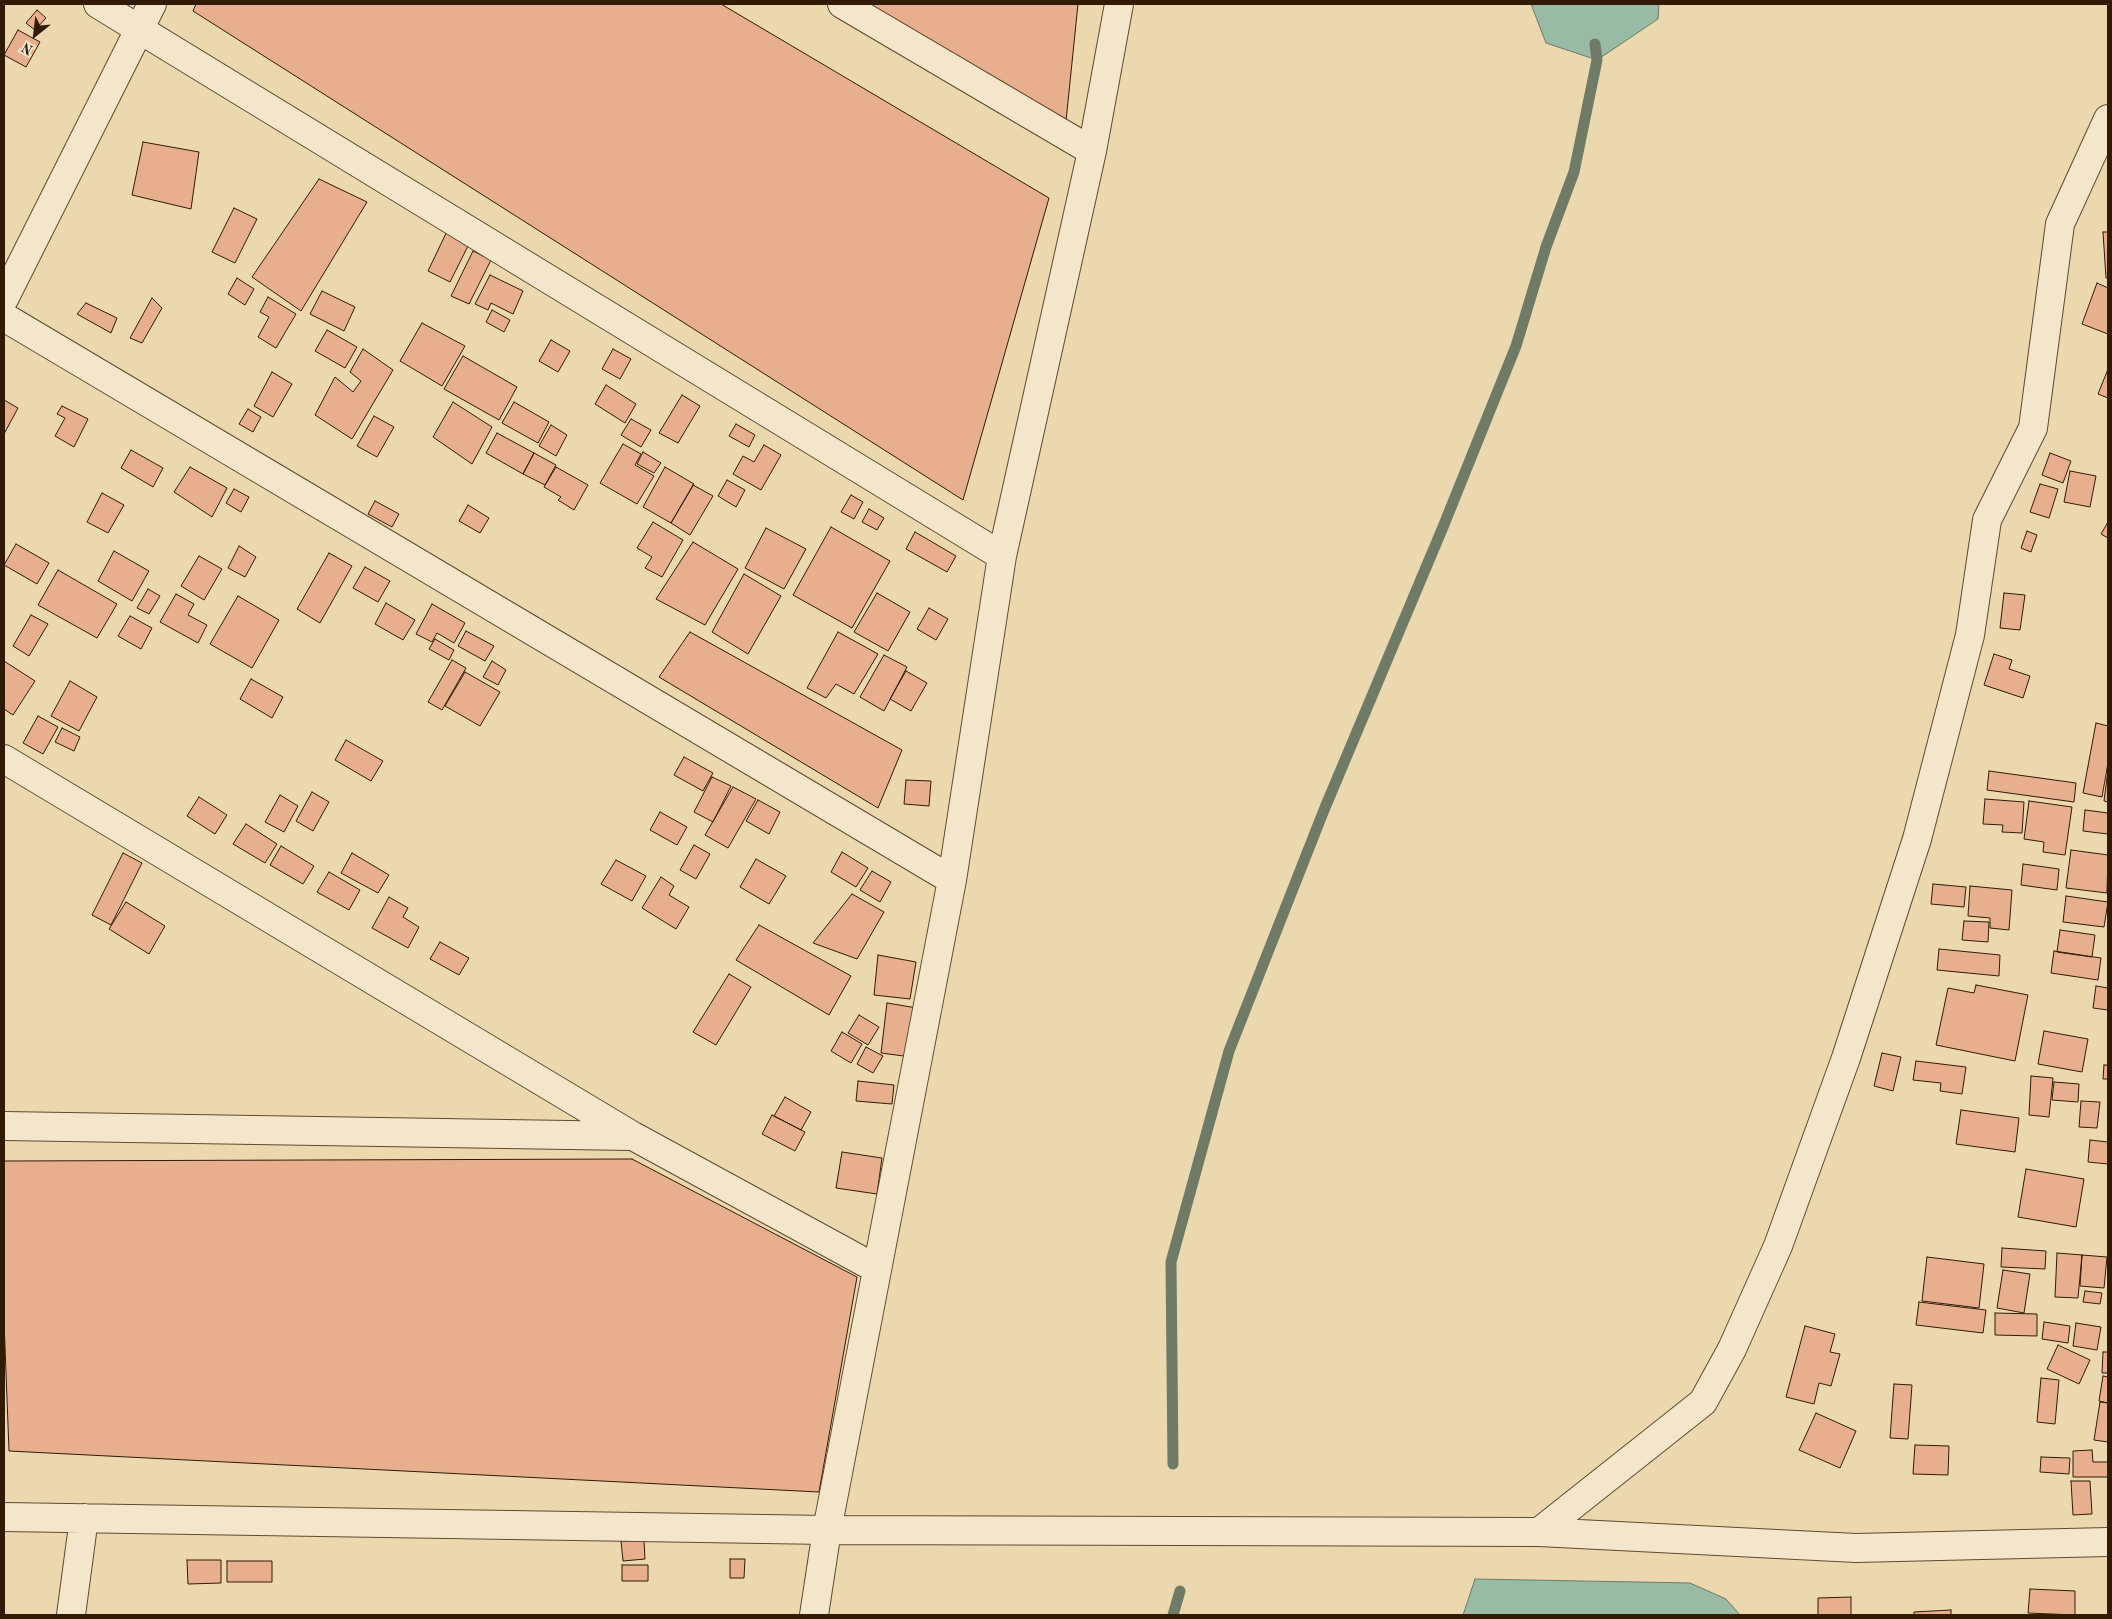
<!DOCTYPE html>
<style>
body{margin:0}
#map{position:relative;width:2112px;height:1619px;overflow:hidden;background:#ecd8ae;font-family:"Old Standard TT",serif}
canvas{display:block}
.frame{position:absolute;inset:0;border:5px solid #311a06;pointer-events:none}
.north{position:absolute;left:10px;top:10px;width:50px;height:50px;-webkit-text-stroke:4px #f3e6ca;paint-order:stroke;rotate:209deg;font-size:14px;font-weight:700;line-height:20px;text-align:center;color:#311a06}
.north::after{content:'';display:block;margin:auto;width:18px;height:22px;background:#311a06;clip-path:polygon(50% 0,100% 100%,50% 72%,0 100%)}
</style>
<div id="map">
<canvas width="2112" height="1619"></canvas>
<div class="frame"></div>
<div class="north">N</div>
</div>
<script>
const c = document.querySelector('canvas').getContext('2d');
c.lineJoin = 'round';
function fillPath(path, color) { c.fillStyle = color; c.fill(path, 'evenodd'); }
const poly = rows => new Path2D(rows.map(r => 'M' + r).join(''));
function strokePath(path, color, width, dash) { c.strokeStyle = color; c.lineWidth = width; c.lineCap = dash ? 'butt' : 'round'; c.setLineDash(dash || []); c.stroke(path); }
const water = poly([
 [1531,4,1659,4,1658,19,1597,60,1546,43,1531,4],
 [1475,1579,1690,1583,1726,1599,1740,1615,1463,1615,1475,1579]
]);
fillPath(water, '#99bba6');
strokePath(water, '#6f7b66', 1);
strokePath(poly([
 [1173,1464,1171,1262,1229,1051,1324,810,1443,527,1516,346,1546,247,1574,172,1597,60,1595,44],
 [1173,1615,1180,1591]
]), '#6f7b66', 11);
const building = poly([
 [196,4,721,4,1049,198,963,500,193,11,196,4],
 [863,4,1078,4,1066,121,863,4],
 [37,10,46,18,35,30,26,23,37,10],
 [18,30,40,42,26,67,4,55,18,30],
 [143,142,199,152,191,209,132,195,143,142],
 [319,179,367,202,301,311,252,277,319,179],
 [234,208,257,219,235,263,212,252,234,208],
 [450,225,473,236,450,282,428,271,450,225],
 [2103,232,2108,232,2108,278,2106,278,2103,232],
 [473,251,491,260,469,304,451,296,473,251],
 [490,275,523,291,513,314,491,303,488,310,475,304,490,275],
 [237,278,254,289,245,305,228,294,237,278],
 [2097,283,2108,288,2108,334,2082,324,2097,283],
 [322,291,355,307,344,331,310,314,322,291],
 [268,297,296,314,276,348,258,337,269,317,260,312,268,297],
 [152,298,162,308,142,343,130,338,152,298],
 [86,303,117,318,111,333,77,314,86,303],
 [492,310,510,320,504,332,486,322,492,310],
 [422,323,465,346,442,386,400,361,422,323],
 [327,330,357,347,345,368,315,351,327,330],
 [551,340,570,351,558,372,539,361,551,340],
 [363,349,393,370,352,439,315,415,335,377,353,392,361,381,350,372,363,349],
 [613,349,631,359,620,379,602,369,613,349],
 [463,356,517,387,499,420,444,389,463,356],
 [2108,369,2108,398,2098,394,2108,369],
 [272,372,292,384,273,417,254,406,272,372],
 [606,385,636,404,625,423,595,404,606,385],
 [682,395,700,406,678,443,659,433,682,395],
 [4,400,18,408,4,434,4,400],
 [453,402,492,427,472,464,433,437,453,402],
 [514,402,549,422,538,443,502,423,514,402],
 [62,406,88,419,74,447,55,436,65,418,57,414,62,406],
 [248,409,261,417,253,432,239,424,248,409],
 [374,416,394,427,377,457,357,446,374,416],
 [631,419,651,430,641,447,621,435,631,419],
 [736,424,755,435,749,447,729,436,736,424],
 [551,425,567,435,556,456,539,446,551,425],
 [497,433,534,453,523,474,486,453,497,433],
 [623,444,641,454,635,465,654,476,637,504,600,483,623,444],
 [764,445,781,455,761,490,733,474,743,456,754,462,764,445],
 [131,450,163,468,153,487,121,468,131,450],
 [643,452,661,463,654,473,637,464,643,452],
 [534,453,556,465,545,485,523,474,534,453],
 [2050,453,2071,461,2063,483,2042,475,2050,453],
 [190,467,227,488,212,517,174,492,190,467],
 [556,467,588,485,574,510,558,500,561,497,544,487,556,467],
 [665,467,694,484,671,523,643,507,665,467],
 [2070,471,2096,476,2090,507,2064,502,2070,471],
 [727,480,745,490,736,507,718,496,727,480],
 [2040,484,2058,489,2049,518,2030,512,2040,484],
 [693,485,713,496,690,535,671,523,693,485],
 [234,489,249,497,241,512,226,503,234,489],
 [102,493,124,505,108,533,87,522,102,493],
 [851,495,863,502,854,519,841,512,851,495],
 [375,501,399,514,392,527,368,514,375,501],
 [468,505,489,518,480,533,459,521,468,505],
 [869,509,884,518,877,530,862,522,869,509],
 [653,522,683,540,662,577,645,568,652,557,637,548,653,522],
 [2108,522,2108,538,2101,534,2108,522],
 [831,527,890,561,852,628,793,595,831,527],
 [766,528,806,549,784,589,745,568,766,528],
 [2027,531,2037,535,2031,552,2021,548,2027,531],
 [915,532,956,556,947,572,906,549,915,532],
 [693,542,738,569,705,625,656,599,693,542],
 [16,544,49,563,37,584,4,565,16,544],
 [239,546,256,557,245,577,228,568,239,546],
 [114,551,149,571,132,601,98,581,114,551],
 [329,553,352,566,320,623,297,609,329,553],
 [199,556,222,569,204,600,181,586,199,556],
 [365,567,390,581,378,602,353,588,365,567],
 [58,570,117,604,97,638,38,605,58,570],
 [744,574,781,596,748,654,712,632,744,574],
 [148,589,160,596,149,614,137,608,148,589],
 [877,593,910,612,888,651,854,632,877,593],
 [2004,593,2025,595,2020,630,2000,628,2004,593],
 [176,594,194,604,188,615,207,625,198,643,160,622,176,594],
 [238,596,279,620,252,668,210,644,238,596],
 [386,603,415,620,403,640,375,624,386,603],
 [432,604,465,623,454,643,437,633,432,642,416,634,432,604],
 [929,608,948,619,936,640,917,629,929,608],
 [31,615,48,624,29,656,13,646,31,615],
 [130,616,152,628,141,649,118,636,130,616],
 [466,631,494,646,485,661,458,646,466,631],
 [690,632,902,750,878,808,659,677,690,632],
 [838,632,878,654,854,694,836,684,826,698,807,688,838,632],
 [435,639,454,650,449,660,429,649,435,639],
 [1994,654,2012,660,2009,669,2030,676,2023,698,1984,685,1994,654],
 [884,655,907,667,884,711,860,697,884,655],
 [452,660,466,668,442,710,428,702,452,660],
 [4,661,35,681,13,715,4,709,4,661],
 [492,661,506,670,498,685,483,677,492,661],
 [906,671,927,683,911,711,890,699,906,671],
 [465,672,500,692,480,726,445,706,465,672],
 [251,679,283,697,272,718,240,699,251,679],
 [70,681,97,697,79,731,51,716,70,681],
 [38,716,58,727,43,754,23,743,38,716],
 [2096,723,2108,726,2108,763,2102,797,2083,793,2096,723],
 [62,728,80,737,74,751,55,742,62,728],
 [346,740,383,761,371,781,335,760,346,740],
 [684,757,713,773,703,791,674,775,684,757],
 [2108,770,2108,802,2104,801,2108,770],
 [1989,771,2076,783,2074,802,1987,790,1989,771],
 [712,777,731,786,713,822,694,812,712,777],
 [906,780,931,781,929,806,904,804,906,780],
 [733,787,756,799,728,848,705,835,733,787],
 [312,792,329,802,313,831,296,821,312,792],
 [280,795,298,806,284,832,265,822,280,795],
 [199,797,227,815,215,834,187,816,199,797],
 [1985,799,2024,802,2022,833,2002,832,2003,825,1983,824,1985,799],
 [758,800,780,812,769,834,746,821,758,800],
 [2029,801,2072,807,2065,855,2043,852,2044,842,2024,839,2029,801],
 [2085,810,2108,813,2108,834,2083,831,2085,810],
 [660,812,687,827,677,845,650,830,660,812],
 [246,824,277,844,265,863,233,844,246,824],
 [694,845,710,854,696,879,680,870,694,845],
 [281,846,314,866,303,884,270,865,281,846],
 [2071,850,2108,855,2107,893,2066,888,2071,850],
 [842,852,868,868,856,887,831,872,842,852],
 [123,853,142,863,111,925,92,915,123,853],
 [352,853,389,875,378,893,341,873,352,853],
 [756,859,786,876,769,904,740,887,756,859],
 [616,860,646,876,632,901,601,884,616,860],
 [2023,864,2059,869,2057,890,2021,885,2023,864],
 [872,871,891,882,880,902,860,890,872,871],
 [329,872,360,890,349,910,317,892,329,872],
 [661,877,674,886,669,895,689,907,676,929,642,908,661,877],
 [1933,884,1966,887,1964,907,1931,904,1933,884],
 [1970,886,2012,890,2009,930,1990,928,1990,918,1968,916,1970,886],
 [852,894,884,912,857,959,813,943,852,894],
 [2066,896,2108,902,2104,927,2063,922,2066,896],
 [389,897,408,908,403,917,419,927,408,948,372,928,389,897],
 [126,902,165,926,149,954,109,929,126,902],
 [1964,921,1989,922,1988,942,1962,940,1964,921],
 [759,925,851,976,829,1015,736,960,759,925],
 [2060,930,2095,935,2092,957,2057,952,2060,930],
 [440,942,469,958,459,975,430,959,440,942],
 [1939,949,2000,955,1999,976,1937,970,1939,949],
 [2054,951,2101,958,2098,980,2051,973,2054,951],
 [878,955,916,962,910,999,874,995,878,955],
 [729,974,751,987,716,1045,693,1032,729,974],
 [1976,985,2028,995,2015,1061,1936,1045,1948,988,1974,993,1976,985],
 [2096,986,2108,988,2108,1010,2093,1008,2096,986],
 [887,1003,917,1008,911,1057,881,1053,887,1003],
 [859,1015,879,1027,868,1045,848,1033,859,1015],
 [2044,1031,2088,1039,2082,1072,2038,1064,2044,1031],
 [842,1032,862,1044,851,1063,831,1051,842,1032],
 [866,1047,883,1056,873,1073,857,1064,866,1047],
 [1882,1053,1901,1057,1893,1091,1874,1086,1882,1053],
 [1916,1061,1966,1067,1962,1094,1940,1091,1941,1083,1913,1080,1916,1061],
 [2104,1065,2108,1065,2108,1079,2103,1079,2104,1065],
 [2031,1076,2053,1078,2049,1117,2029,1115,2031,1076],
 [858,1081,894,1085,892,1104,856,1101,858,1081],
 [2054,1082,2079,1084,2078,1102,2052,1100,2054,1082],
 [785,1097,811,1112,801,1130,774,1116,785,1097],
 [2081,1101,2100,1102,2097,1128,2079,1127,2081,1101],
 [1961,1110,2019,1118,2015,1152,1956,1144,1961,1110],
 [772,1115,805,1132,795,1151,762,1134,772,1115],
 [2090,1140,2108,1142,2108,1164,2088,1162,2090,1140],
 [842,1152,882,1158,877,1194,836,1188,842,1152],
 [632,1159,857,1277,819,1492,9,1451,4,1321,4,1161,632,1159],
 [2026,1169,2084,1179,2076,1227,2018,1217,2026,1169],
 [2002,1248,2046,1251,2045,1269,2001,1267,2002,1248],
 [2057,1253,2082,1255,2078,1298,2055,1297,2057,1253],
 [2082,1255,2107,1257,2104,1288,2080,1286,2082,1255],
 [1927,1257,1984,1264,1979,1308,1922,1301,1927,1257],
 [2003,1270,2030,1274,2024,1313,1997,1308,2003,1270],
 [2085,1291,2102,1293,2100,1304,2083,1302,2085,1291],
 [1919,1302,1986,1310,1983,1333,1916,1325,1919,1302],
 [1995,1313,2037,1314,2037,1336,1995,1335,1995,1313],
 [2044,1322,2070,1326,2068,1343,2042,1339,2044,1322],
 [2076,1323,2101,1327,2097,1350,2073,1346,2076,1323],
 [1805,1326,1835,1334,1830,1352,1840,1354,1831,1386,1819,1383,1814,1404,1786,1397,1805,1326],
 [2058,1345,2090,1360,2079,1384,2047,1369,2058,1345],
 [2103,1352,2108,1352,2108,1373,2102,1373,2103,1352],
 [2103,1376,2108,1377,2108,1403,2099,1401,2103,1376],
 [2041,1378,2059,1380,2055,1424,2037,1422,2041,1378],
 [1894,1384,1912,1385,1908,1439,1890,1438,1894,1384],
 [2100,1402,2108,1403,2108,1442,2094,1440,2100,1402],
 [1816,1413,1856,1431,1840,1468,1799,1450,1816,1413],
 [1915,1445,1949,1446,1948,1475,1913,1474,1915,1445],
 [2092,1450,2093,1462,2108,1462,2108,1477,2073,1477,2073,1451,2092,1450],
 [2041,1457,2070,1458,2069,1474,2040,1472,2041,1457],
 [2071,1481,2090,1481,2092,1514,2073,1515,2071,1481],
 [644,1540,645,1559,623,1561,621,1541,644,1540],
 [730,1559,745,1559,744,1578,730,1578,730,1559],
 [187,1560,221,1560,221,1583,188,1584,187,1560],
 [227,1561,272,1561,272,1582,227,1582,227,1561],
 [622,1565,648,1565,648,1581,622,1581,622,1565],
 [2030,1589,2075,1591,2075,1615,2028,1613,2030,1589],
 [1851,1597,1851,1615,1818,1615,1818,1598,1851,1597],
 [1951,1610,1951,1615,1914,1615,1914,1612,1951,1610]
]);
fillPath(building, '#e7af8e');
strokePath(building, '#311a06', 1);
const minor = poly([
 [98,4,1002,556],
 [842,4,1092,151],
 [4,299,152,4],
 [4,317,952,880],
 [4,759,633,1136,877,1269],
 [4,1126,631,1136],
 [4,1517,827,1530,1539,1532,1856,1548,2108,1542],
 [1539,1532,1703,1402,1732,1349,1778,1246,1846,1058,1917,839,1970,635,1987,520,2033,428,2060,224,2108,119],
 [71,1615,84,1518],
 [814,1615,827,1530,952,880,1002,556,1092,151,1119,4]
]);
strokePath(minor, '#604a30', 30);
strokePath(minor, '#f3e6ca', 28);
</script>
